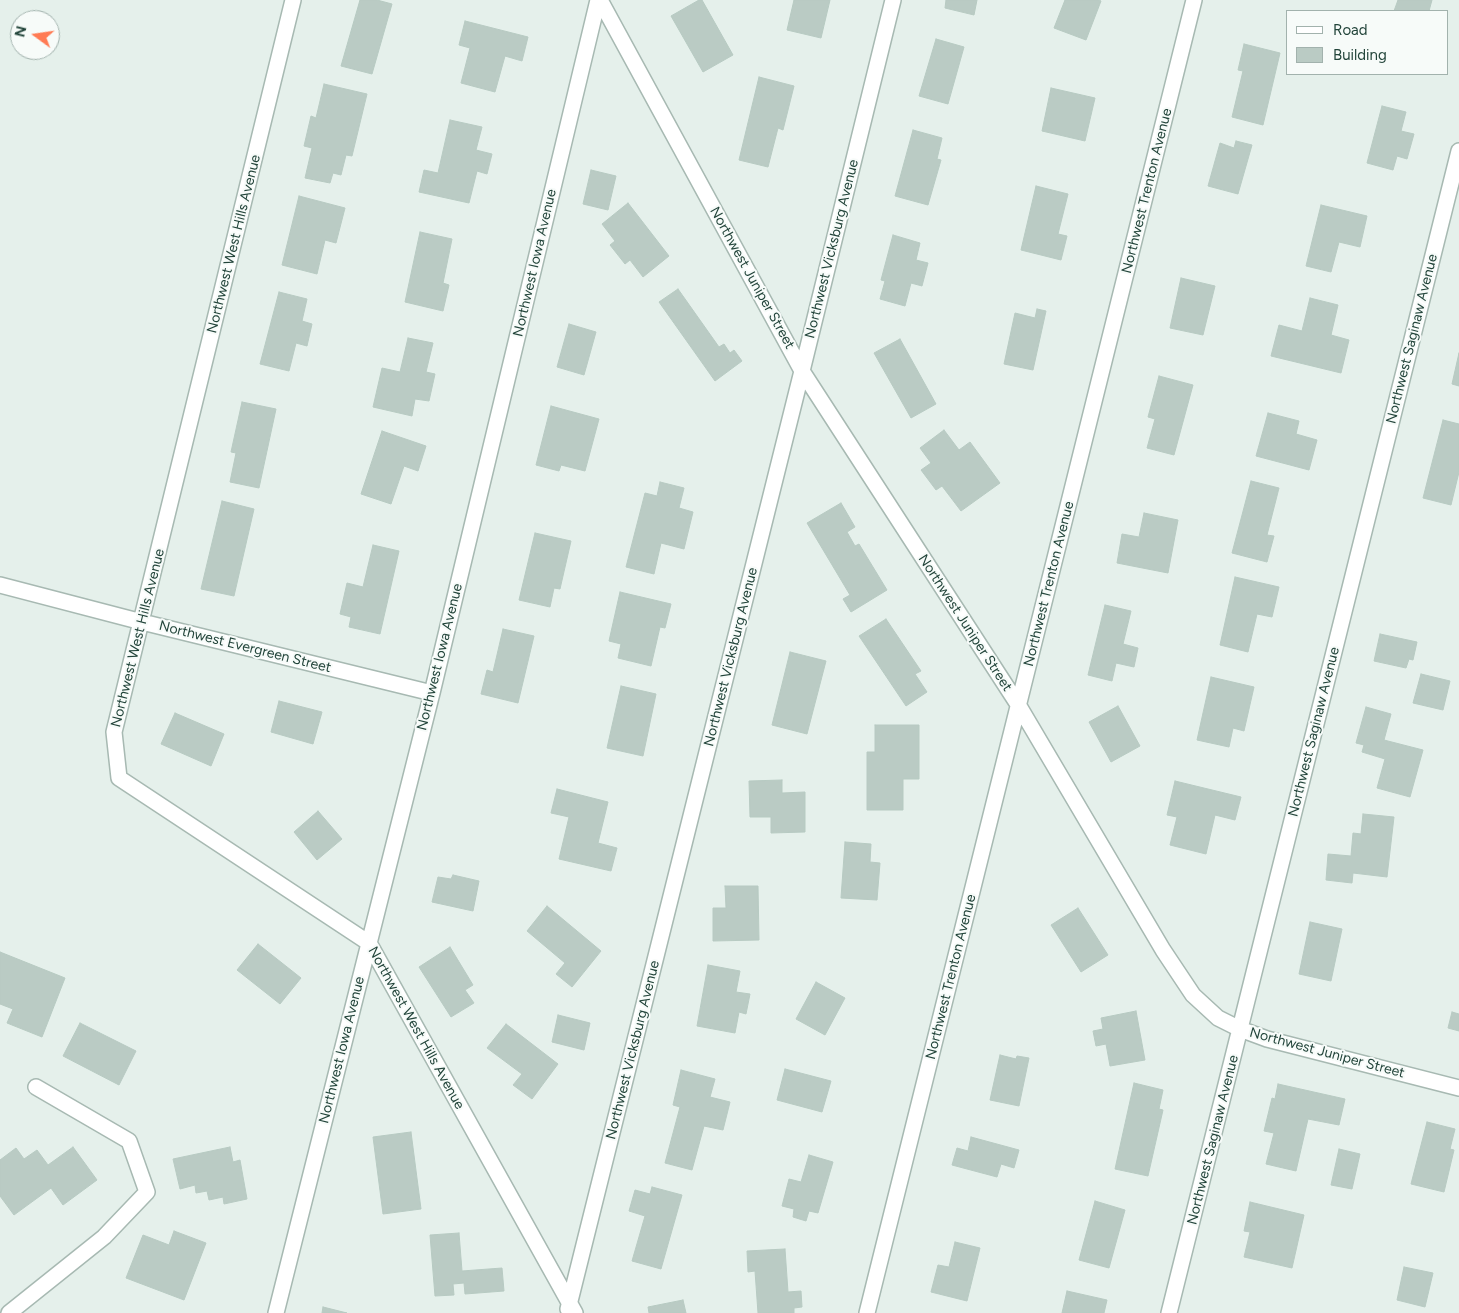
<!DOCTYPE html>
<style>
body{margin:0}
#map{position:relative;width:1459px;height:1313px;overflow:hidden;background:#e5f0eb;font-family:Figtree,sans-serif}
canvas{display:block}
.legend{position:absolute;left:1286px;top:10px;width:162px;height:65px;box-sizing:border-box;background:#f7fbf9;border:1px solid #a2b2ad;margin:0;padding:6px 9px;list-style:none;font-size:15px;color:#22443a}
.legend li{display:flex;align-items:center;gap:10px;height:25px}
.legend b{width:25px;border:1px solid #a2b2ad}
.north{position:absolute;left:10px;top:10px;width:50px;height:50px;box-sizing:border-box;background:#f7fbf9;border:1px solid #a2b2ad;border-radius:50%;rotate:284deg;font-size:14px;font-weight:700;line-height:20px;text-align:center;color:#22443a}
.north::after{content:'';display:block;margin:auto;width:18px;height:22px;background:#ff7b54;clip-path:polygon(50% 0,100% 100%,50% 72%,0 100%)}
</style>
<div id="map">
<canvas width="1459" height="1313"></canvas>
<ul class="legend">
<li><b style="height:6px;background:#fff"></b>Road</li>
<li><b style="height:14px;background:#bacbc4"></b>Building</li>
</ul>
<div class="north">N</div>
</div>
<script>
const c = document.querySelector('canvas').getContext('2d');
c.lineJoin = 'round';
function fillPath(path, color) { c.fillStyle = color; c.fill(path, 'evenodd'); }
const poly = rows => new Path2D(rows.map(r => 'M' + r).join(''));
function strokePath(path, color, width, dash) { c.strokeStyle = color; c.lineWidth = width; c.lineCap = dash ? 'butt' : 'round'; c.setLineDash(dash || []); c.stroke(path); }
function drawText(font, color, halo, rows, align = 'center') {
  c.font = font + ' Figtree,sans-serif'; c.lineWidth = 4; c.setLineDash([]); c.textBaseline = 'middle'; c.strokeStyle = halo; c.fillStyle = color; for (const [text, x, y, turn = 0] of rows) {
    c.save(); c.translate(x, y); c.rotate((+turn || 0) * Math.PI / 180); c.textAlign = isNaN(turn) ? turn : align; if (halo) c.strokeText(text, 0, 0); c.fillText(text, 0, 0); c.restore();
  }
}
const building = poly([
 [360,0,377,0,392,4,372,74,341,66,360,0],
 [699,0,702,0,733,55,703,72,671,16,699,0],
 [794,0,830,0,821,38,787,30,794,0],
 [946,0,977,0,974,15,945,8,946,0],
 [1065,0,1099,0,1101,1,1086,40,1054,28,1065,0],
 [1398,0,1432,0,1429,11,1394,11,1398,0],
 [465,21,528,37,522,61,505,56,495,92,461,83,470,48,459,45,465,21],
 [936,39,964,47,948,104,919,96,936,39],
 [1244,44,1280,53,1263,125,1232,117,1243,71,1238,70,1244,44],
 [759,77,794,86,783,130,778,128,768,167,739,160,759,77],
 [324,84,367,94,352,156,346,155,341,175,333,173,330,183,305,178,312,148,304,146,311,116,316,118,324,84],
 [1051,88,1095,98,1085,141,1042,131,1051,88],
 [1382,106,1406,112,1401,131,1414,134,1407,159,1397,156,1393,170,1367,163,1382,106],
 [450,120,482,127,476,150,492,154,487,174,477,171,469,203,419,192,424,170,438,173,450,120],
 [913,130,942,138,937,159,941,160,928,205,895,196,913,130],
 [1236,141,1252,145,1238,194,1208,186,1220,143,1234,148,1236,141],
 [591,170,616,176,608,210,583,204,591,170],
 [1036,186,1068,194,1058,234,1067,236,1061,260,1021,250,1036,186],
 [299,196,345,208,336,243,325,240,317,274,282,265,299,196],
 [628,203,669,256,643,277,630,260,625,264,610,245,615,241,602,224,628,203],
 [1321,205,1367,216,1360,247,1339,242,1331,272,1306,266,1321,205],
 [420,232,452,239,443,283,449,285,443,311,405,302,420,232],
 [893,235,920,243,916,260,928,263,922,286,911,283,905,306,880,299,885,281,881,280,893,235],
 [1181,278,1215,286,1203,335,1170,328,1181,278],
 [678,289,719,347,724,344,730,353,734,350,742,361,715,381,659,302,678,289],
 [279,292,307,299,302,321,312,324,307,346,296,343,289,371,260,364,279,292],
 [1310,298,1338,305,1331,335,1349,340,1341,373,1271,356,1279,325,1302,331,1310,298],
 [1037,309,1046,311,1033,370,1004,364,1015,313,1035,318,1037,309],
 [569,324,596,332,584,375,557,367,569,324],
 [408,338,433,343,426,372,435,374,429,401,415,399,412,416,373,407,382,368,400,372,408,338],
 [900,339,936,404,911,418,874,353,900,339],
 [1459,353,1459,386,1452,384,1459,353],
 [1159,376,1193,385,1174,455,1147,448,1155,419,1148,417,1159,376],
 [242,402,276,409,259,488,230,482,236,453,231,452,242,402],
 [551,406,599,419,585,471,561,465,559,471,536,465,551,406],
 [1268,413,1299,421,1296,434,1317,440,1309,470,1256,456,1268,413],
 [1443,420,1459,424,1459,472,1451,505,1423,498,1443,420],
 [944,430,959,450,970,442,1000,483,961,511,942,486,936,490,921,470,931,463,920,448,944,430],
 [382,431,426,446,418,471,404,466,391,504,361,494,382,431],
 [1251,481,1279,488,1267,535,1274,536,1267,562,1232,553,1251,481],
 [660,482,684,488,679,508,693,512,684,549,661,543,654,574,626,567,645,493,657,496,660,482],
 [222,501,254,509,234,596,201,589,222,501],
 [841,503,855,527,847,532,855,546,859,544,887,590,851,612,843,599,850,595,807,523,841,503],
 [1144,513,1178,520,1168,573,1117,563,1122,534,1139,537,1144,513],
 [535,533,571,541,560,589,554,588,550,607,519,600,535,533],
 [373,545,399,551,380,634,349,627,351,617,340,614,347,583,363,587,373,545],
 [1235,577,1279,587,1272,617,1257,614,1248,652,1220,645,1235,577],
 [620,592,671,604,665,628,660,627,651,666,618,658,621,644,609,641,620,592],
 [1105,605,1131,611,1123,644,1138,648,1134,667,1116,663,1112,681,1088,675,1105,605],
 [886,619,921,671,915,674,927,692,906,706,859,636,886,619],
 [503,629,534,636,518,703,481,694,487,670,493,672,503,629],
 [1380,634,1417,642,1413,660,1409,659,1406,668,1374,661,1380,634],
 [790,652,826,661,807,734,772,725,790,652],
 [1421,674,1450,681,1443,710,1413,703,1421,674],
 [1211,677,1254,687,1244,731,1233,728,1229,747,1197,740,1211,677],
 [621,686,656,694,643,756,607,748,621,686],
 [279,701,322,712,313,744,271,732,279,701],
 [1118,706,1140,746,1111,762,1089,722,1118,706],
 [1366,707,1391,714,1384,740,1423,750,1410,797,1377,788,1385,759,1362,752,1364,745,1356,743,1366,707],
 [175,713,224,734,211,766,161,744,175,713],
 [875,725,919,725,919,779,903,779,903,810,867,810,867,752,875,752,875,725],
 [782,780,782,793,805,792,805,832,771,833,771,817,750,817,749,781,782,780],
 [1175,781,1241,797,1235,820,1215,815,1206,854,1170,845,1177,817,1167,815,1175,781],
 [557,789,608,802,598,843,617,848,611,871,559,859,569,817,551,813,557,789],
 [318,811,342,839,317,860,294,832,318,811],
 [1363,814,1394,817,1387,877,1353,873,1352,883,1326,880,1328,854,1351,856,1353,833,1361,834,1363,814],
 [845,842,871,844,870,862,880,863,877,900,841,898,845,842],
 [453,875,479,881,473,911,432,902,438,877,451,879,453,875],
 [725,886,758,886,759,940,713,941,713,908,726,908,725,886],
 [547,906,601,951,572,987,556,974,565,963,527,931,547,906],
 [1078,908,1108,955,1081,972,1051,925,1078,908],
 [1310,922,1342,929,1331,981,1299,974,1310,922],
 [258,944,301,978,280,1004,237,970,258,944],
 [450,947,473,985,465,990,474,1003,451,1017,419,967,450,947],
 [0,952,65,978,42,1037,7,1023,13,1009,0,1004,0,952],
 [708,965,740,971,736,992,750,994,746,1014,739,1012,735,1033,697,1026,708,965],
 [816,982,845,998,825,1035,796,1019,816,982],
 [1136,1011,1145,1060,1110,1066,1106,1044,1096,1046,1093,1031,1103,1029,1101,1018,1136,1011],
 [1452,1012,1459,1014,1459,1031,1448,1028,1452,1012],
 [558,1015,590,1023,584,1050,552,1042,558,1015],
 [80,1023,136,1051,119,1085,63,1056,80,1023],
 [506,1024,558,1064,532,1099,513,1085,522,1074,487,1048,506,1024],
 [1000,1055,1016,1059,1017,1056,1029,1058,1019,1106,990,1100,1000,1055],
 [785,1069,831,1081,822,1112,777,1100,785,1069],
 [681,1070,715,1079,710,1097,730,1102,723,1130,704,1126,692,1170,665,1163,680,1107,673,1105,681,1070],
 [1134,1083,1163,1090,1159,1109,1163,1110,1148,1176,1115,1169,1134,1083],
 [1278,1084,1345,1099,1339,1125,1308,1119,1296,1171,1266,1164,1274,1133,1264,1131,1272,1098,1275,1099,1278,1084],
 [1427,1122,1455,1129,1450,1149,1454,1150,1444,1192,1411,1184,1427,1122],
 [411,1132,421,1209,383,1214,373,1137,411,1132],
 [971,1137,1019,1150,1014,1168,1001,1164,997,1177,952,1165,957,1148,968,1151,971,1137],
 [73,1147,97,1180,63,1205,51,1188,14,1215,0,1196,0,1160,16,1148,24,1159,37,1150,48,1165,73,1147],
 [230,1147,233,1162,240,1160,247,1199,224,1204,223,1197,209,1200,207,1191,196,1193,195,1185,180,1189,173,1159,230,1147],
 [1339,1149,1360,1154,1352,1189,1331,1185,1339,1149],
 [809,1155,833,1162,818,1213,809,1211,806,1221,793,1217,794,1209,782,1206,789,1179,801,1182,809,1155],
 [652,1187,682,1195,661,1269,632,1261,645,1216,629,1211,635,1190,650,1194,652,1187],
 [1095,1201,1125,1210,1109,1268,1079,1260,1095,1201],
 [1250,1202,1304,1215,1292,1268,1244,1257,1250,1232,1244,1231,1250,1202],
 [174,1231,206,1243,184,1300,126,1278,143,1235,169,1245,174,1231],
 [459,1233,462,1271,502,1268,504,1291,465,1294,464,1283,453,1284,454,1295,435,1296,430,1235,459,1233],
 [955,1242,980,1248,967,1301,931,1292,938,1265,949,1267,955,1242],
 [785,1249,788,1292,801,1291,802,1307,794,1308,794,1313,758,1313,755,1271,748,1272,747,1251,785,1249],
 [1404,1267,1433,1273,1425,1307,1397,1300,1404,1267],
 [1067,1291,1107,1300,1104,1313,1062,1313,1067,1291],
 [683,1300,686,1313,649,1313,648,1307,683,1300],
 [323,1307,347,1313,322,1313,323,1307]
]);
fillPath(building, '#bacbc4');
strokePath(building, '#b7cac2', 1);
const minor = poly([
 [293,0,114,732,119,778,369,943,575,1313],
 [600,0,802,371,1019,706,1163,950,1193,995,1218,1018,1240,1029,1267,1039,1459,1088],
 [0,585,142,622,432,693],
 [568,1309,802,371,893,0],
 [9,1313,104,1237,147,1192,129,1141,36,1087],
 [276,1313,432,693,598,0],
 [867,1313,1194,0],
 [1169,1313,1459,151]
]);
strokePath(minor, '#a7b9b2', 18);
strokePath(minor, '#fff', 15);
drawText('14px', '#22443a', '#f7fbf9', [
 ["Northwest Trenton Avenue",1147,191,-76],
 ["Northwest West Hills Avenue",234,244,-76],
 ["Northwest Vicksburg Avenue",832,249,-76],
 ["Northwest Iowa Avenue",535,263,-77],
 ["Northwest Juniper Street",752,278,61],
 ["Northwest Saginaw Avenue",1412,339,-76],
 ["Northwest Trenton Avenue",1049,584,-76],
 ["Northwest Juniper Street",965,623,57],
 ["Northwest West Hills Avenue",138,638,-76],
 ["Northwest Evergreen Street",245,647,14],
 ["Northwest Iowa Avenue",440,657,-76],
 ["Northwest Vicksburg Avenue",731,657,-76],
 ["Northwest Saginaw Avenue",1314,732,-76],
 ["Northwest Trenton Avenue",951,977,-76],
 ["Northwest West Hills Avenue",416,1028,61],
 ["Northwest Iowa Avenue",342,1050,-76],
 ["Northwest Vicksburg Avenue",633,1050,-76],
 ["Northwest Juniper Street",1327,1053,15],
 ["Northwest Saginaw Avenue",1213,1140,-76]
]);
</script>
